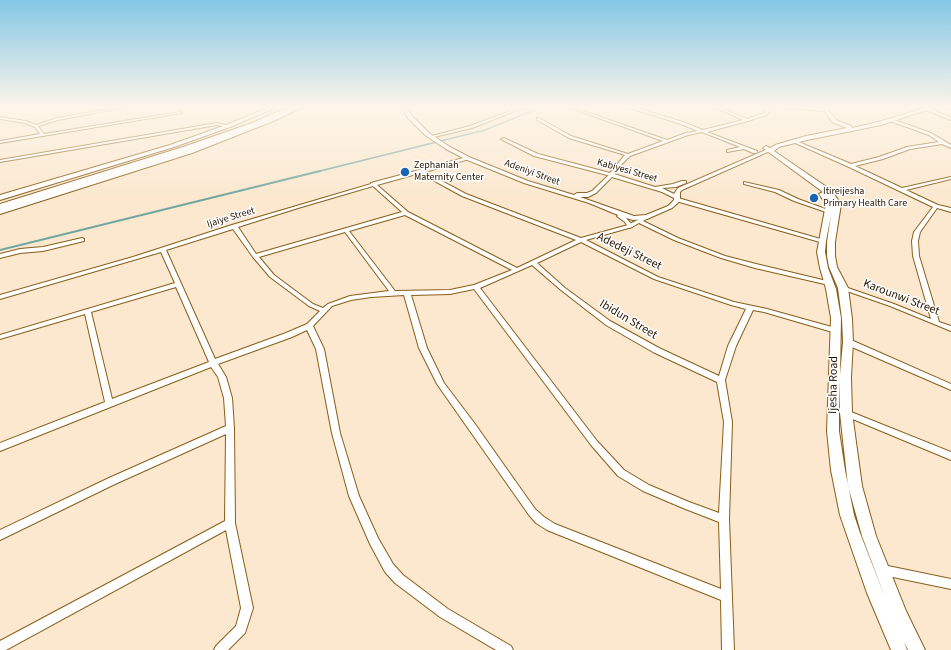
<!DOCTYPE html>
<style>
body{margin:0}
canvas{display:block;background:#fbe8cf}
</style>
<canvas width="951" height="650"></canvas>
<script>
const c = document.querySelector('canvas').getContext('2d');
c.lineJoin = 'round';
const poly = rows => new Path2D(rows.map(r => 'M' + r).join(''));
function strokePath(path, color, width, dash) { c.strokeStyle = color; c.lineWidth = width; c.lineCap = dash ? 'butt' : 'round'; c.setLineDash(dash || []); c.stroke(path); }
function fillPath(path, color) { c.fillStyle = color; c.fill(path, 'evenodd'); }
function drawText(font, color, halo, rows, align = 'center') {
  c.font = font + ' "Source Sans 3",sans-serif'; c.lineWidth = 3; c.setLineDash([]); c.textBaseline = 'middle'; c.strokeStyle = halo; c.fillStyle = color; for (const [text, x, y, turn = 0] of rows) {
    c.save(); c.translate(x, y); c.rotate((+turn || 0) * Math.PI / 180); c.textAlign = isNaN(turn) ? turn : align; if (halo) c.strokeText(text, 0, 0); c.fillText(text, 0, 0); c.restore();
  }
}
strokePath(poly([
 [316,172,485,130,542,107]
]), '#70a69e', 1.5);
strokePath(poly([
 [0,250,320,171]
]), '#70a69e', 2);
const minor = poly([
 [121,107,127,107,58,120,38,126,44,134,180,112,182,113,0,143,0,141,40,134,35,127,25,123,0,119,0,117,26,121,36,125,57,118,121,107],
 [521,107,525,107,472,128,434,137,432,136,470,126,521,107],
 [568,107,572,107,667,140,686,133,698,131,681,124,630,108,629,107,634,107,683,122,703,130,743,120,717,108,716,107,720,107,747,119,764,113,769,107,773,107,766,115,748,121,707,132,757,151,757,153,753,153,744,149,727,152,727,150,740,147,702,132,688,135,630,156,622,164,613,176,611,176,534,156,501,139,504,138,538,154,610,173,625,155,569,138,537,120,537,118,539,118,571,136,628,154,663,141,568,107],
 [785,107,796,107,825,109,827,110,825,111,787,108,785,107],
 [916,107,921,107,924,108,922,109,916,107],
 [926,108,928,108,951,118,951,120,926,110,926,108],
 [890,119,892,119,931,133,951,145,951,148,942,144,910,149,883,159,855,166,902,188,951,177,951,179,906,190,938,205,951,208,951,212,937,208,920,232,918,241,919,256,939,322,951,326,951,331,890,306,841,289,840,288,841,287,845,287,894,304,931,319,913,256,912,241,914,232,933,207,849,167,791,141,794,140,851,164,879,157,907,147,939,142,929,135,890,121,890,119],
 [217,123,230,126,228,127,217,125,0,162,0,160,217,123],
 [467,157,469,157,469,159,425,172,466,194,581,238,628,225,647,215,650,217,643,221,678,238,725,256,756,264,831,282,832,283,829,285,755,268,721,258,674,240,639,223,632,227,586,240,658,277,734,302,767,309,839,329,840,331,836,333,764,312,753,310,736,346,725,380,732,422,729,519,734,650,722,650,721,600,547,530,536,523,529,515,437,384,419,348,404,295,371,297,351,300,332,306,313,326,324,349,340,433,359,496,378,538,393,564,403,575,448,609,511,646,513,650,496,650,440,617,395,583,385,572,370,544,349,496,332,433,316,349,307,330,292,337,218,364,226,377,232,398,234,428,235,523,253,608,245,633,228,650,214,650,216,646,236,626,241,608,226,530,6,650,0,650,0,641,225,521,226,434,115,484,0,540,0,530,109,478,226,426,224,398,218,377,211,367,0,451,0,443,105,402,85,314,0,339,0,335,175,283,161,252,0,299,0,295,133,257,232,225,371,184,371,183,467,157],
 [420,173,462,196,576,240,517,268,408,212,377,185,420,173],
 [373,186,402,212,256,254,238,227,298,208,373,186],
 [405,215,512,270,474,285,450,290,395,291,349,231,405,215],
 [233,229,253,257,270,277,309,306,320,311,307,324,286,333,215,359,166,250,233,229],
 [345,232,389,291,350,296,328,304,323,308,313,304,274,275,259,257,345,232],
 [581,242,654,279,731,305,746,309,728,346,719,376,659,348,610,321,565,288,537,263,581,242],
 [532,265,561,290,606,325,653,352,717,382,724,422,719,513,689,502,649,485,624,470,597,441,480,288,532,265],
 [176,287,209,362,112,399,91,312,176,287],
 [474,289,591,445,618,476,643,491,683,508,719,522,721,589,555,524,544,517,535,509,475,424,444,383,427,348,411,295,450,294,474,289],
 [744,182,779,190,798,199,831,211,828,213,826,212,794,201,775,192,744,184,744,182],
 [678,198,824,240,825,241,822,243,820,242,676,201,675,200,678,198],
 [82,238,84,239,84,241,43,251,20,253,0,258,0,254,20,249,43,247,82,238],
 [845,340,851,340,951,384,951,390,845,344,844,342,845,340],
 [846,410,951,452,951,460,843,415,842,413,843,411,846,410],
 [883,565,951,579,951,589,883,575,879,574,878,570,879,566,883,565]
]);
const tertiary = poly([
 [402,107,406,107,412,116,429,133,450,147,469,157,528,181,574,195,577,193,587,193,592,191,611,173,655,187,673,184,682,181,686,181,686,183,676,187,662,188,674,194,678,188,768,149,772,150,682,190,680,192,680,201,672,208,647,219,633,220,626,218,633,226,630,228,628,227,625,222,618,217,617,216,618,215,589,203,524,183,465,159,446,149,425,135,408,118,402,107],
 [612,177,662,192,674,198,674,200,668,206,646,215,634,216,580,197,588,197,596,193,612,177]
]);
const secondary = poly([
 [822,107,826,107,836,120,851,126,852,128,878,122,929,107,936,107,881,125,807,140,779,147,774,151,831,190,841,204,835,242,835,256,837,267,848,288,852,319,853,342,851,377,852,413,862,486,876,536,906,611,925,650,908,650,904,642,907,650,891,650,867,593,840,515,831,470,827,431,831,318,826,289,820,268,817,252,826,204,819,194,823,192,763,148,766,146,770,148,775,145,806,136,847,128,832,122,822,107],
 [831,215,827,242,827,256,829,267,838,288,842,319,843,342,840,375,841,318,836,289,828,268,825,252,826,241,831,215],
 [839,380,840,413,848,486,862,536,885,597,860,533,854,515,845,470,839,431,839,380]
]);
const primary = poly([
 [270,107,277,107,230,127,174,147,0,200,0,195,170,145,226,125,270,107],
 [296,107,303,107,271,122,192,153,0,214,0,209,188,151,296,107]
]);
const motorway = poly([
 [289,107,296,107,256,125,189,151,0,210,0,204,183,147,252,123,289,107]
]);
strokePath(minor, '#895e19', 2);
strokePath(tertiary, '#895e19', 2);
strokePath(secondary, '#895e19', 2);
strokePath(primary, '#895e19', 2);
strokePath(motorway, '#895e19', 2);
fillPath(minor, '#fff');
fillPath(tertiary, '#fff');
fillPath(secondary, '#fff');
fillPath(primary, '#fff');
fillPath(motorway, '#fff');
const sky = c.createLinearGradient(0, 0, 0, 198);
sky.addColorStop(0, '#84c7e6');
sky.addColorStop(0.54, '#fdf5e9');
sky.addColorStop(1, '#fdf5e900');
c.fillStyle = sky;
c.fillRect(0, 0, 951, 198);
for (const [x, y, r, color] of [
 [405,172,5,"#1965b4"],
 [814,198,5,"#1965b4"]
]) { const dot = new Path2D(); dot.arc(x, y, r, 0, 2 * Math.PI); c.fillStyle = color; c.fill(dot); strokePath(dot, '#fff', 1.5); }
drawText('10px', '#261500', '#fff', [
 ["Zephaniah",414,166],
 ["Maternity Center",414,178],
 ["Itireijesha",823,192],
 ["Primary Health Care",823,204]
], 'left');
drawText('10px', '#261500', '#fff', [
 ["Kabiyesi Street",627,171,16],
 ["Adeniyi Street",532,173,20],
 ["Ijaiye Street",231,218,-17]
]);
drawText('12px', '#261500', '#fff', [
 ["Adedeji Street",629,252,26],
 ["Karounwi Street",901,298,21],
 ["Ibidun Street",628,320,31],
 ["Ijesha Road",834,385,-89]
]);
</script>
